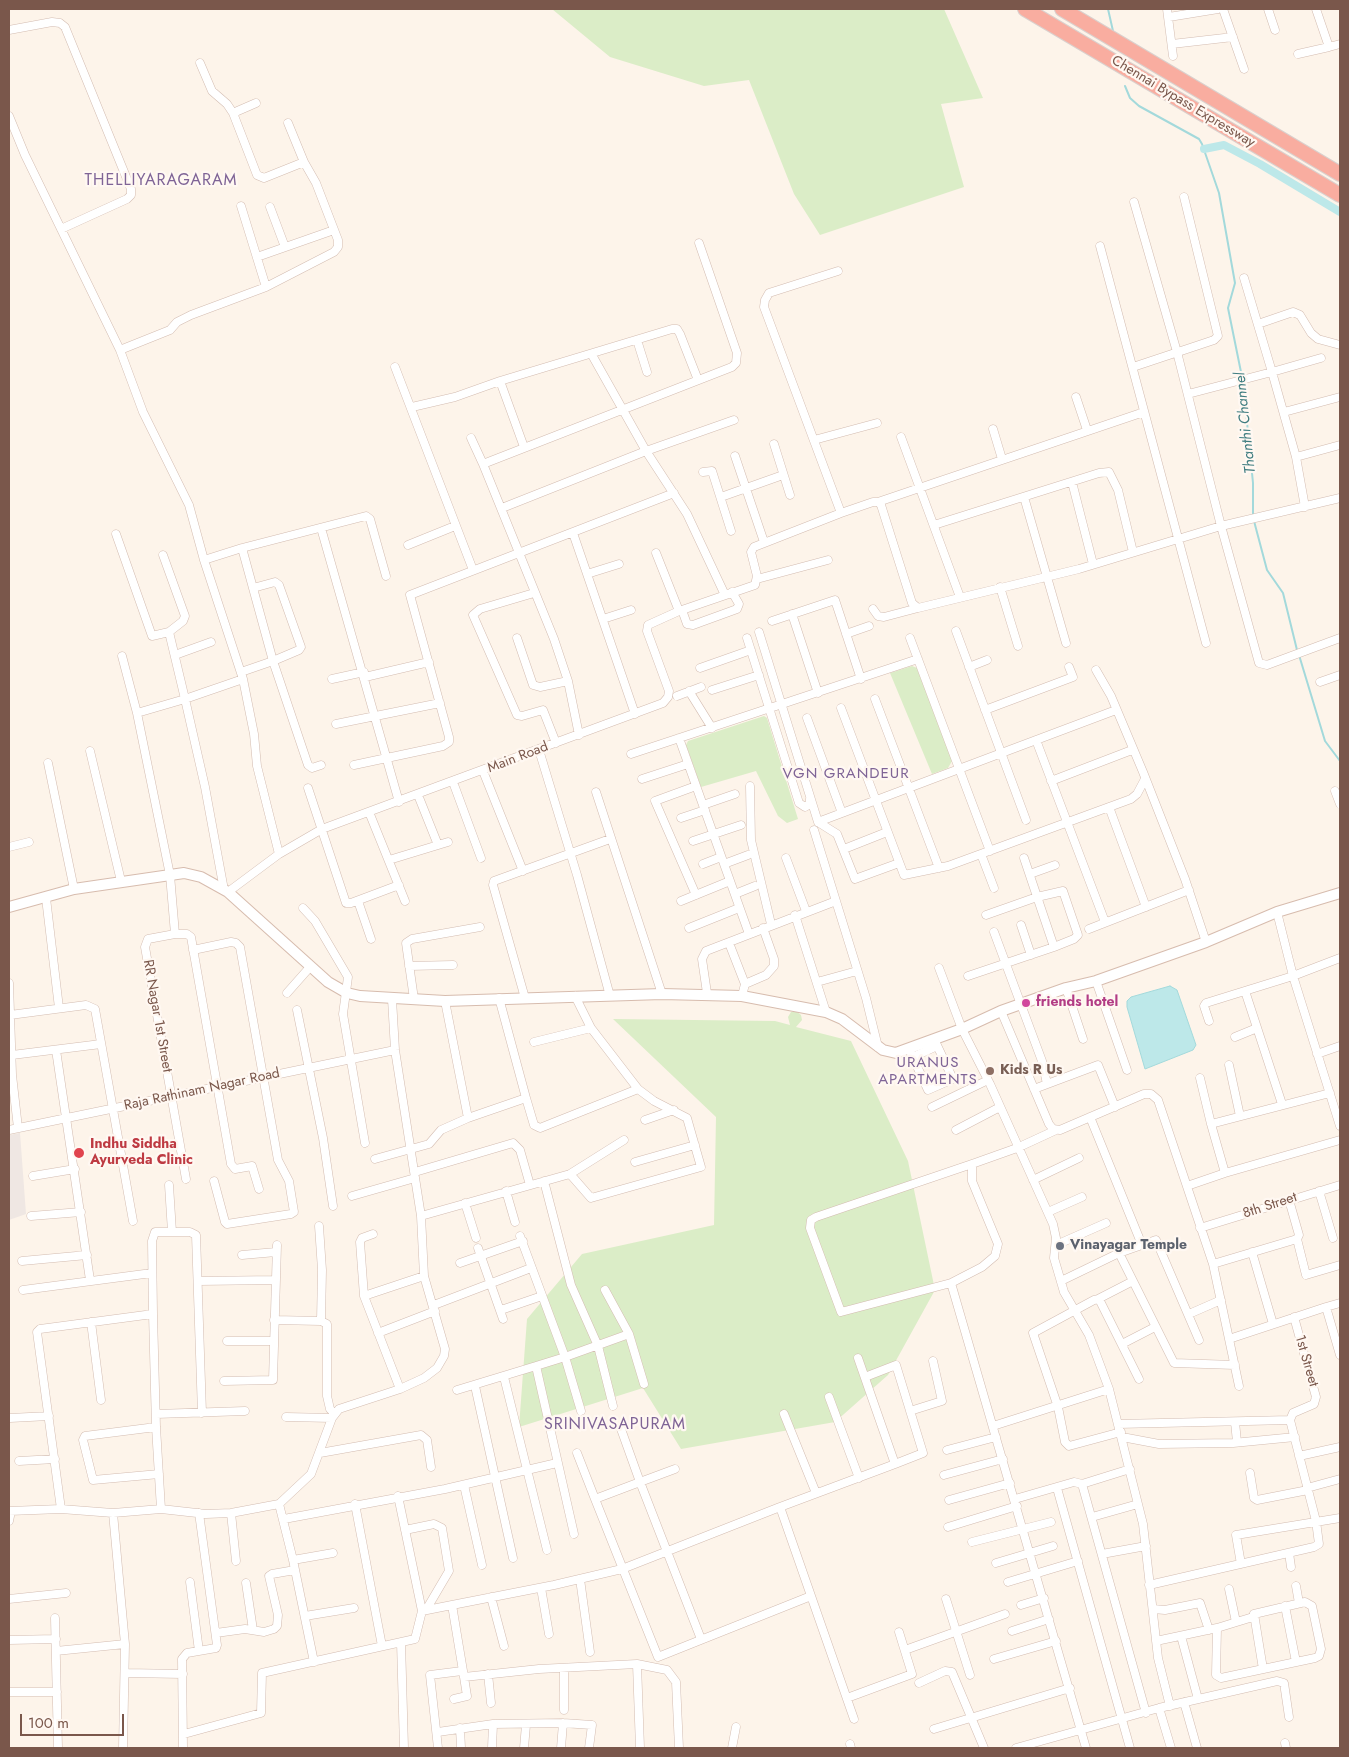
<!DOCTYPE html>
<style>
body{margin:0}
#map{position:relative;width:1349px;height:1757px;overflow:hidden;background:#fdf4ea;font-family:Jost,sans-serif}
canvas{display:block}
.frame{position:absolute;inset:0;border:10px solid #7a574b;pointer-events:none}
.scale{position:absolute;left:20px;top:1714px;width:104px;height:22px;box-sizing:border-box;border:2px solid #7a574b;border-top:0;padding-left:6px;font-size:15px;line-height:18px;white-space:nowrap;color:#7a574b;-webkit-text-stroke:4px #fff8f2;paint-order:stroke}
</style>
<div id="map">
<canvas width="1349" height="1757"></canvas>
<div class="frame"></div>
<div class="scale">100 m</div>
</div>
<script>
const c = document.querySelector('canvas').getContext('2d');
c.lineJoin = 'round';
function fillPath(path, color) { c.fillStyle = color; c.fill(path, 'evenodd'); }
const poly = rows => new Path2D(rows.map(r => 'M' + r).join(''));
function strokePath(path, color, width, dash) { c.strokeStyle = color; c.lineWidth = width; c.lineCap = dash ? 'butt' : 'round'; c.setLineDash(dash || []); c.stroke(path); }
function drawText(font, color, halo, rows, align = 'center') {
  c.font = font + ' Jost,sans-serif'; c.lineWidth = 4.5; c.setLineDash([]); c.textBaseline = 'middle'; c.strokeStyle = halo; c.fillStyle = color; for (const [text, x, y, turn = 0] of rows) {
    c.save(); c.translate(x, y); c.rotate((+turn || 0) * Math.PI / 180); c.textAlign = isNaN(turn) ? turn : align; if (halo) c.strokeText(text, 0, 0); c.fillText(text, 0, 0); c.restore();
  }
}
fillPath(poly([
 [20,1133,26,1214,9,1220,9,1135]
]), '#efe7e3');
fillPath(poly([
 [552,9,944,9,983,98,941,104,964,187,820,235,794,194,749,80,704,86,610,57],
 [912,666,917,668,952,761,948,768,932,774,890,673],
 [764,716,767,718,798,819,787,823,778,816,756,771,701,787,686,745,688,741],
 [796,1011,801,1015,802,1020,796,1027,851,1041,908,1161,935,1290,888,1375,835,1422,681,1449,643,1388,519,1427,527,1319,582,1254,714,1225,716,1117,613,1019,775,1021,790,1025,788,1017,791,1012]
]), '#dbedc7');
const water = poly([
 [1170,986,1177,990,1196,1045,1193,1050,1145,1069,1127,1007,1127,1001,1131,997,1170,986]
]);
fillPath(water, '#bde8e9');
strokePath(water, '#a3d9db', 1);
strokePath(poly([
 [1108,9,1113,31],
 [1125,86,1130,98,1139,106,1199,139,1202,144,1219,193,1235,283,1228,308,1242,377],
 [1243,382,1253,483,1253,516],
 [1254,521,1267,570,1283,593,1297,650],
 [1299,655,1325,741,1340,761]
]), '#a3d9db', 2);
strokePath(poly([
 [1204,149,1224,145,1260,164,1340,212]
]), '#bde8e9', 8);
const street = poly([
 [1167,9,1173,56],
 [1223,9,1244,69],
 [1268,9,1275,30],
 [1316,9,1329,47,1340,44],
 [1169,17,1218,9],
 [9,30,52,22,60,23,65,27,131,189,131,195,127,199,61,229],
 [1172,44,1233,37],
 [1298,54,1329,47],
 [233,113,256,103],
 [9,116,25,155,120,350,143,412,189,505,204,560,243,679,254,734,257,766,279,854],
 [288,123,304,162],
 [1134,202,1177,352,1221,526,1259,663,1267,665,1340,638],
 [241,206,266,287],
 [270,207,285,247],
 [1100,246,1206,643],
 [257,257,334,230],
 [838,271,769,293,765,300,764,307,841,513],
 [1258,324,1293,312,1300,315,1311,333,1318,339,1340,345],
 [637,340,647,372],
 [120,350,170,330,177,322,191,315,266,287,334,252,338,247,338,240,316,183,304,162,264,178,257,175,233,113,227,104,212,91,200,63],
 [592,355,646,451,687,514,725,595],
 [395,367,473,570],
 [1133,367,1214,340,1218,336,1184,197],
 [500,381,672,329,677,329,680,334,698,380],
 [1188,394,1272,372,1244,278],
 [1076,397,1087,430],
 [412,407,455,397,500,381,524,447],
 [1284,412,1340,397],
 [993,429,1002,459],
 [901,437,960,597],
 [471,438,483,464],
 [814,440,877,423],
 [774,444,790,495],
 [735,456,764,542],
 [1296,457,1340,445],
 [703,472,712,471,731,531],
 [1072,482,1093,564],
 [721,497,783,475],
 [1024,497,1066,643],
 [878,502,1144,412],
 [1305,507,1296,457,1272,372,1321,358],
 [502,508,646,451,734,420],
 [934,525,1099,473,1109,472,1118,490,1133,552],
 [321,528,399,802],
 [573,533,635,714],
 [116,534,152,636,169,632,185,699,137,713],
 [408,545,455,526],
 [656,553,679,611],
 [163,555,185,616,183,621,169,632],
 [204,560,242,548],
 [587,574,619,564],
 [757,579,828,560],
 [1000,587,1018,646],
 [253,588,275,582,279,585,301,647,299,650,273,661,308,765,312,768,321,765],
 [534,593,480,609,473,615,517,715,522,716,543,710,556,743],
 [873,609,878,616,884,617,918,608],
 [682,610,687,624,693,625,737,609,739,604,732,592],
 [792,614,818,693],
 [603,619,631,610],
 [772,621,835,600,861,679],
 [956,631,1026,820],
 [759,632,818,822,837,834,855,879,899,863],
 [846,634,869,626],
 [517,638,533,685,540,687,568,681],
 [747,638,799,803,805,807,810,804,810,799],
 [910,638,990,851],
 [175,655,211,642],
 [122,656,137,713,170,875,175,934],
 [969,667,987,660],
 [700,668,751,650],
 [1096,670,1111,696,1143,772,1185,879,1206,942],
 [241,672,273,661,242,548,366,516,370,519,386,576],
 [365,677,429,662],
 [332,679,364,672],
 [1320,682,1340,675],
 [712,690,759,675],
 [689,691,712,728],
 [677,696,701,687],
 [875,699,939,868],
 [841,708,904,875,948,866,1131,799,1137,794,1145,779],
 [985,710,1073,677,1069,667],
 [807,718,842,813],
 [336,724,440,703],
 [579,735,568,681,554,639,483,464,732,367,736,363,737,353,699,243],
 [679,738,749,934],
 [1036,740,1105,922],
 [539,750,577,875,610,996],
 [90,751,121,881],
 [631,754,918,659],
 [48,763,74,889],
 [354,765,443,746,449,742,449,737,410,595,674,493],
 [483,771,523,871],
 [642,779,688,764],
 [1051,781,1132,750],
 [453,782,481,858],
 [750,786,751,840,771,924],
 [308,788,346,903,351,903,399,885],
 [1335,791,1340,804],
 [596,792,662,994],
 [418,795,438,845],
 [703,805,735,794],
 [1109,807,1146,907],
 [369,812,405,901],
 [681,818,705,810],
 [818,822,1116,710],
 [814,830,866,998,878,1047],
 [693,841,741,825],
 [9,847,29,842],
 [844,849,887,832],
 [981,854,994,888],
 [786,858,806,911],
 [1024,858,1054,947],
 [389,860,448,842],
 [703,864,721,857],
 [724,864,748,855],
 [1030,874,1055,865],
 [224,890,205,787,185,699,243,679],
 [228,892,279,854,322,829,663,703,668,697,669,691,647,631,648,625,679,611,755,585,757,576,751,552,754,547,841,513,873,502,878,502,881,505,912,603,918,608,1079,569,1221,526,1340,498],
 [735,894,755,886],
 [696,895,655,801,696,786],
 [46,898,59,1008],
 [358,901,371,939],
 [681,901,730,881],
 [303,908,315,921,348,977,343,1014,365,1143],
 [1277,912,1293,976,1340,1126],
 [795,915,826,1012],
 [1021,925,1031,955],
 [689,928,739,908],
 [1089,929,1189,890],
 [994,932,1042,1061,1047,1084],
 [729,943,745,984],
 [193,950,231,942,236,943,240,947,278,1160,289,1181,294,1212,291,1214,227,1224,225,1222,214,1181],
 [409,966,453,965],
 [939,968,962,1029,990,1084,1053,1224,1056,1238,1054,1258,1064,1292,1089,1335,1109,1389,1143,1524,1158,1658,1170,1706],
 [968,976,1054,947,1074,939,1078,935,1063,891,1037,897,986,915],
 [1096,981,1127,1070],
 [817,982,857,971],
 [9,983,12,1075,18,1128],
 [1066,988,1083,1039],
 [1245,991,1282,1104],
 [287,993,310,967],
 [707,993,702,959,706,951,836,901],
 [742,996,745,984,766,975,774,966,774,959,763,928],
 [525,998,493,885,494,881,610,839],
 [414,999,406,943,412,939,480,927],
 [445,1001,468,1118],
 [297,1010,323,1138,333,1206],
 [1001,1011,1049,1124,1053,1129,1060,1130,1144,1094,1151,1094,1158,1100,1213,1264,1229,1339,1326,1307],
 [10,1015,86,1005,95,1009,133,1221],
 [1209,1021,1204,1006,1206,1003,1293,976,1340,958],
 [1235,1037,1257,1028],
 [534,1042,591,1028],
 [909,1049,928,1090,953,1079,934,1039],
 [56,1050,90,1280],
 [1317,1054,1340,1046],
 [12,1055,101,1044],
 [913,1057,937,1046],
 [1229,1065,1240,1116],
 [1200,1078,1211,1124],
 [1034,1089,1098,1065,1115,1107],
 [1330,1093,1211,1124,1225,1173,1340,1140],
 [526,1098,534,1125,540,1128,638,1089],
 [932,1107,988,1080],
 [1090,1117,1142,1245],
 [645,1120,674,1110],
 [9,1130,395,1050],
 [956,1130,1000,1107],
 [375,1159,429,1144,441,1130,468,1118,526,1098,499,998],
 [635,1162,695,1145],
 [972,1164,972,1181,998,1244,995,1256,982,1267,951,1283,841,1312,810,1228,811,1220,816,1217,972,1164,1017,1148,1056,1130],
 [415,1172,513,1143,520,1150,530,1185],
 [570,1174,591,1198,701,1167,687,1118,654,1101,638,1089,591,1028,575,996],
 [33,1176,75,1169],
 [186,1179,145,947,148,939,175,934,187,934,191,937,231,1164,235,1169,252,1166,259,1189],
 [1033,1180,1079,1158],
 [544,1181,571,1285,598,1346,613,1406],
 [169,1185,172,1232],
 [1187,1186,1225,1173],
 [506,1191,515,1222],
 [1319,1191,1333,1238],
 [352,1196,415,1178],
 [465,1203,476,1238],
 [1048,1212,1082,1197],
 [31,1216,81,1212],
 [421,1216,570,1174,624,1140],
 [319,1226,322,1270,321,1321],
 [1200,1228,1340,1185],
 [373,1234,362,1238,360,1242,364,1296,400,1389],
 [520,1236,565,1357,536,1366,574,1534],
 [1297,1239,1306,1275,1340,1265],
 [1056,1245,1106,1223],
 [478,1248,503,1319],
 [1252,1252,1273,1324],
 [1119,1253,1174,1363,1235,1365],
 [242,1255,276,1252],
 [22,1261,87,1255],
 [460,1263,523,1241],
 [1213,1264,1297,1239,1299,1235,1289,1200],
 [198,1281,276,1280],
 [1061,1281,1119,1253,1156,1240,1199,1340],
 [951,1283,1086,1748],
 [23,1290,152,1273],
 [364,1296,424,1276],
 [1098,1299,1133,1281],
 [1340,1303,1326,1307,1340,1355],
 [434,1305,531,1268],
 [501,1310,542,1296],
 [1189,1314,1221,1300],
 [274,1320,321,1321,327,1324,327,1396,330,1409,335,1414],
 [91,1322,101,1400],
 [378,1333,435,1311],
 [629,1334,644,1384],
 [1229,1339,1239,1386],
 [227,1341,274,1341],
 [1122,1344,1155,1327],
 [504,1377,547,1550],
 [865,1377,896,1365,923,1453,895,1464],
 [224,1381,273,1380,277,1245],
 [475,1386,513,1558],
 [457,1390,536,1366],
 [829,1397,859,1478],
 [581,1411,565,1357,629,1334,605,1290],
 [910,1411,942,1401,933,1361],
 [156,1414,245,1411],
 [784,1414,816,1493],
 [286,1417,332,1418],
 [10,1418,49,1416],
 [1235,1422,1237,1442],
 [1118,1424,1290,1420],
 [993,1426,1109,1389],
 [156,1427,85,1436,83,1440,93,1480,159,1474],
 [621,1429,640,1482,675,1469],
 [1121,1432,1069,1446,1065,1442,1058,1407,1033,1333,1094,1300,1099,1299,1139,1379],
 [1122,1437,1159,1444,1233,1443,1295,1437],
 [947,1450,996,1437],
 [320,1453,421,1435,427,1440,431,1467],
 [577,1453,595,1499],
 [1299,1456,1340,1447],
 [19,1461,55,1459],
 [1250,1473,1254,1498,1257,1500,1308,1490],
 [944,1475,1003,1459],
 [1082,1484,1130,1469],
 [464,1485,482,1565],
 [1057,1488,1130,1748],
 [1307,1488,1340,1479],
 [398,1496,422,1611,452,1605,464,1677,539,1669,637,1664,667,1670,676,1682,679,1748],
 [1015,1499,1074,1482,1082,1484,1146,1713],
 [949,1500,1010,1483],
 [279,1504,293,1560,314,1662],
 [355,1504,382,1646],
 [780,1507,895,1464,858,1358],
 [61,1509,37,1332,40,1329,153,1314],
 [161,1509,156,1427,153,1314,152,1241,155,1232,190,1232,196,1235,202,1413],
 [9,1511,61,1509,113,1513,161,1509,206,1514,231,1513,279,1504,311,1474,332,1418,339,1409,400,1389,424,1378,437,1368,444,1356,445,1349,424,1276,421,1216,395,1050,392,999],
 [113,1513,125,1644,123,1748],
 [231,1513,236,1561],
 [1092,1517,1138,1504],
 [284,1519,445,1489,557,1463],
 [9,1521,11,1511],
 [948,1527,1017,1506],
 [405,1530,434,1524,442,1528,449,1571,426,1610],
 [972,1542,1051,1522],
 [1289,1553,1291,1567],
 [1102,1554,1146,1546],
 [293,1560,333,1553],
 [996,1563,1053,1546],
 [1241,1564,1236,1535,1340,1518],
 [580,1579,590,1652],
 [190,1582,199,1651],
 [1008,1582,1078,1561],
 [246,1583,253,1630],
 [1149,1585,1314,1547,1319,1544,1316,1521,1290,1420,1293,1413,1314,1404,1316,1397,1294,1317],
 [1296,1586,1299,1603],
 [541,1588,549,1634],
 [1229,1589,1236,1622],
 [491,1597,504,1646],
 [9,1599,66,1593],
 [946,1599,970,1675],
 [452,1605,554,1585,622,1569,780,1507,854,1719],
 [1021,1605,1044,1598],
 [1285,1606,1296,1662],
 [1153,1609,1165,1610,1200,1603,1209,1630],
 [305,1616,354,1608],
 [55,1618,58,1748],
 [1217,1628,1216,1675,1221,1678,1315,1658,1319,1656,1321,1649,1312,1606,1305,1602,1254,1614,1263,1669],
 [1012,1631,1049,1619],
 [216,1633,245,1629,264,1632,274,1629,277,1626,278,1615,269,1576,272,1574,295,1570],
 [1181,1636,1198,1699],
 [701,1639,640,1482,595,1499,658,1657,811,1596],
 [9,1640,56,1639],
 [1156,1641,1217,1628,1253,1617],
 [401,1642,404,1748],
 [905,1650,1005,1614],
 [56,1651,125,1644],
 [994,1659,1056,1641],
 [637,1664,640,1748],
 [126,1673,183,1674],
 [488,1674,491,1703],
 [919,1683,945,1671,952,1672,984,1748],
 [9,1692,57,1692],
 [847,1698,912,1674,899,1632],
 [454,1699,467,1696,464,1677],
 [1184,1702,1197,1748],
 [1159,1708,1171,1748],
 [564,1710,564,1668],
 [460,1728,461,1748],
 [934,1729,1070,1688],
 [438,1732,493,1724,563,1723,592,1725,589,1748],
 [184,1734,261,1713,262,1673,415,1639,422,1611],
 [1285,1743,1286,1748],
 [850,1744,851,1748],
 [183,1748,182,1659,187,1653,216,1648,217,1645,199,1513],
 [438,1748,430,1675,462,1671],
 [492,1748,493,1724],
 [524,1748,526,1725],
 [561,1748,563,1723],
 [732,1748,736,1727],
 [1016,1748,1159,1708,1277,1681,1284,1683,1289,1717]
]);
const secondary = poly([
 [9,907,74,889,184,873,201,877,228,892,328,982,347,993,360,996,445,1001,662,994,742,996,826,1012,842,1019,883,1050,896,1053,962,1029,1001,1011,1066,988,1096,981,1206,942,1277,912,1340,893]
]);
const highway = poly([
 [1025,9,1340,195],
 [1062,9,1340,174]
]);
strokePath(street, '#d3bcb1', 9);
strokePath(secondary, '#d7bcae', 12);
strokePath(highway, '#dad0cd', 16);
strokePath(street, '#fff', 8);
strokePath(secondary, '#fff', 10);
strokePath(highway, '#f9ada0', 14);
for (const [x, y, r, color] of [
 [1026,1003,5,"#d1479c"],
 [990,1071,5,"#8d6e63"],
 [79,1153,6,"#e0444e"],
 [1060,1246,5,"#6b7280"]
]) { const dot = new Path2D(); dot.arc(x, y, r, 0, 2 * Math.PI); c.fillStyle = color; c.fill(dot); strokePath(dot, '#fff8f2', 2); }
drawText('14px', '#7a574b', '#fff8f2', [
 ["Chennai Bypass Expressway",1183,102,31],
 ["Main Road",518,758,-21],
 ["RR Nagar 1st Street",157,1016,80],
 ["Raja Rathinam Nagar Road",202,1090,-12],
 ["8th Street",1270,1206,-18],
 ["1st Street",1306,1361,74]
]);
drawText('bold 14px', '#b23c85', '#fff8f2', [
 ["friends hotel",1036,1003]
], 'left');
drawText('bold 14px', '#785e54', '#fff8f2', [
 ["Kids R Us",1000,1071]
], 'left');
drawText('bold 14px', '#be3a42', '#fff8f2', [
 ["Indhu Siddha",90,1145],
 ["Ayurveda Clinic",90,1161]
], 'left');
drawText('bold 14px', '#5b616d', '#fff8f2', [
 ["Vinayagar Temple",1070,1246]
], 'left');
drawText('italic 15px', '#3e7c7f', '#fff8f2', [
 ["Thanthi Channel",1246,423,-96]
]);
c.letterSpacing = '1px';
drawText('15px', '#7f6496', '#fff8f2', [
 ["VGN GRANDEUR",846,774],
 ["URANUS",928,1063],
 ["APARTMENTS",928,1080]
]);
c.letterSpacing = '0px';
c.letterSpacing = '1px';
drawText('16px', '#7f6496', '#fff8f2', [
 ["THELLIYARAGARAM",161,181],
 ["SRINIVASAPURAM",615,1425]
]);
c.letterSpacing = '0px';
</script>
